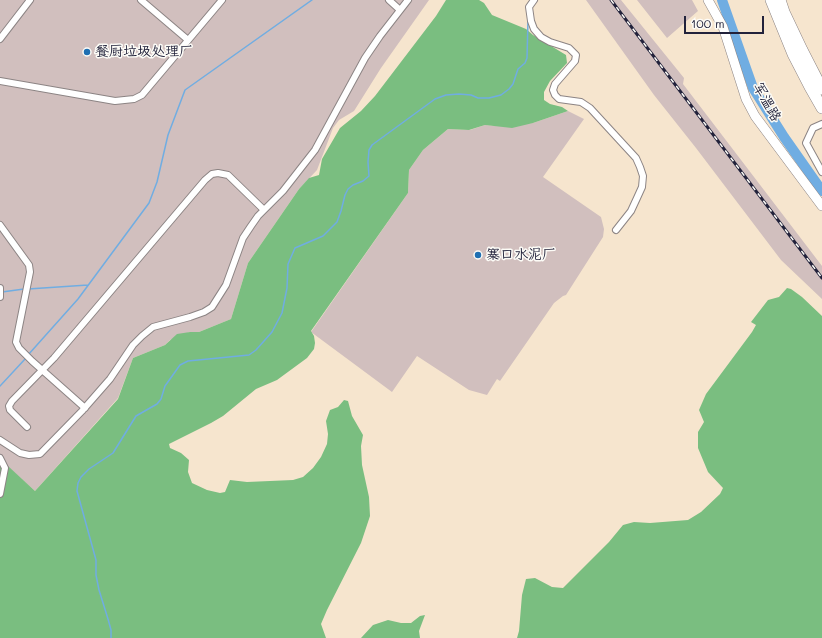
<!DOCTYPE html>
<meta charset="utf-8">
<style>
body{margin:0}
#map{position:relative;width:822px;height:638px;overflow:hidden;background:#f6e5ce;font-family:Mali,sans-serif}
canvas{display:block}
.scale{position:absolute;left:684px;top:16px;width:80px;height:18px;box-sizing:border-box;border:2px solid #22223b;border-top:0;padding-left:5px;font-size:12px;line-height:14px;white-space:nowrap;color:#22223b;-webkit-text-stroke:3px #fdfcf7;paint-order:stroke}
</style>
<div id="map">
<canvas width="822" height="638"></canvas>
<div class="scale">100 m</div>
</div>
<script>
const c = document.querySelector('canvas').getContext('2d');
c.lineJoin = 'round';
function fillPath(path, color) { c.fillStyle = color; c.fill(path, 'evenodd'); }
const poly = rows => new Path2D(rows.map(r => 'M' + r).join(''));
function strokePath(path, color, width, dash) { c.strokeStyle = color; c.lineWidth = width; c.lineCap = dash ? 'butt' : 'round'; c.setLineDash(dash || []); c.stroke(path); }
function drawText(font, color, halo, rows, align = 'center') {
  c.font = font + ' Mali,"LXGW WenKai TC",sans-serif'; c.lineWidth = 3; c.setLineDash([]); c.textBaseline = 'middle'; c.strokeStyle = halo; c.fillStyle = color; for (const [text, x, y, turn = 0] of rows) {
    c.save(); c.translate(x, y); c.rotate((+turn || 0) * Math.PI / 180); c.textAlign = isNaN(turn) ? turn : align; if (halo) c.strokeText(text, 0, 0); c.fillText(text, 0, 0); c.restore();
  }
}
fillPath(poly([
 [0,0,429,0,381,68,354,111,339,120,333,128,317,170,299,189,248,263,231,319,199,332,190,332,170,340,165,345,133,358,118,398,35,491,7,466,0,455],
 [586,0,621,0,684,78,683,84,822,266,822,299,781,260,696,148,654,95],
 [637,0,692,0,698,11,667,38],
 [568,111,584,119,543,177,601,217,604,229,603,237,566,295,563,296,554,303,500,381,497,379,487,395,469,390,417,356,392,392,311,332,408,193,409,170,423,150,448,129,470,130,485,125,497,126,533,123]
]), '#d1bfbe');
fillPath(poly([
 [446,0,479,0,484,3,492,15,526,29,533,35,566,55,567,63,550,81,544,92,544,100,550,104,562,107,568,111,533,123,512,128,485,125,469,130,448,129,423,150,409,170,408,193,311,331,314,336,315,343,314,349,307,358,277,380,256,389,223,416,211,423,169,444,170,448,181,453,189,460,188,472,192,483,207,490,220,493,225,492,230,480,247,482,293,480,303,477,313,468,321,457,327,444,328,434,326,421,330,410,338,407,344,400,348,401,352,416,363,435,361,446,362,465,369,497,370,516,361,543,327,610,321,624,326,638,0,638,0,455,8,466,35,491,118,399,133,358,165,345,177,334,190,332,199,332,231,319,248,263,299,189,309,178,319,175,322,159,340,128,361,111,375,96,436,16],
 [787,288,791,289,802,297,822,316,822,638,517,638,519,631,522,595,526,579,535,578,552,587,563,588,609,542,623,525,634,522,650,523,688,520,701,512,720,494,723,488,708,472,698,448,698,432,704,422,699,410,706,394,752,332,756,325,751,322,768,300,779,297],
 [425,615,419,631,420,638,361,638,373,625,388,620,401,623,411,623,420,616]
]), '#7abe80');
strokePath(poly([
 [28,289,88,285],
 [2,292,24,289],
 [28,355,78,299,149,203,157,182,168,135,185,90,312,0],
 [0,386,26,358],
 [111,638,111,630,108,619,99,590,96,575,96,560,77,491,78,483,81,477,89,469,113,453,136,416,157,404,161,399,165,386,180,365,188,361,249,355,256,350,272,332,282,313,287,288,288,264,295,248,323,236,337,222,341,211,345,195,348,189,353,185,363,181,369,176,368,162,369,150,372,145,435,99,446,95,459,94,471,95,478,98,489,98,501,95,509,89,513,84,518,69,525,63,527,58,528,20]
]), '#70ade2', 1.5);
strokePath(poly([
 [722,0,753,88,784,137,822,191]
]), '#70ade2', 10);
const minor = poly([
 [141,0,188,40],
 [389,0,400,10],
 [534,0,529,7,531,21,534,29,541,37,550,42,569,48,576,55,575,61,555,84,553,90,555,95,559,99,581,102,590,108,636,158,640,167,643,176,642,187,637,198,631,211,616,230],
 [0,39,30,0],
 [0,81,115,101,134,99,142,95,222,0],
 [822,124,813,128,806,143,822,172],
 [0,225,29,265,30,272,16,342,19,348,32,361,85,408],
 [0,288,0,297],
 [27,427,10,410,9,406,12,401,54,358,205,180,212,174,218,173,228,175,264,210],
 [0,440,20,453,29,455,40,454,82,411,110,379,133,345,142,336,153,327,190,317,204,312,212,307,226,285,243,238,251,226,258,216,283,191,315,150,365,58,380,36,408,0],
 [0,458,5,468,0,494]
]);
const primary = poly([
 [708,0,723,27,746,99,755,116,822,206]
]);
const motorway = poly([
 [771,0,793,54,810,87,822,108],
 [780,0,784,12,802,50,822,89]
]);
strokePath(minor, '#8c8484', 8);
strokePath(primary, '#8c8484', 10);
strokePath(motorway, '#8c8484', 12);
strokePath(minor, '#fff', 6);
strokePath(primary, '#fff', 9);
strokePath(motorway, '#fff', 11);
const rail = poly([
 [611,0,822,278]
]);
strokePath(rail, '#22223b', 3);
strokePath(rail, '#fdfcf7', 1.5, [4.5]);
for (const [x, y, r, color] of [
 [87,52,4,"#1f6fb2"],
 [478,255,4,"#1f6fb2"]
]) { const dot = new Path2D(); dot.arc(x, y, r, 0, 2 * Math.PI); c.fillStyle = color; c.fill(dot); strokePath(dot, '#fdfcf7', 1.5); }
drawText('14px', '#22223b', '#fdfcf7', [
 ["餐厨垃圾处理厂",95,52],
 ["寨口水泥厂",486,255]
], 'left');
drawText('14px', '#22223b', '#fdfcf7', [
 ["军温路",767,102,61]
]);
</script>
